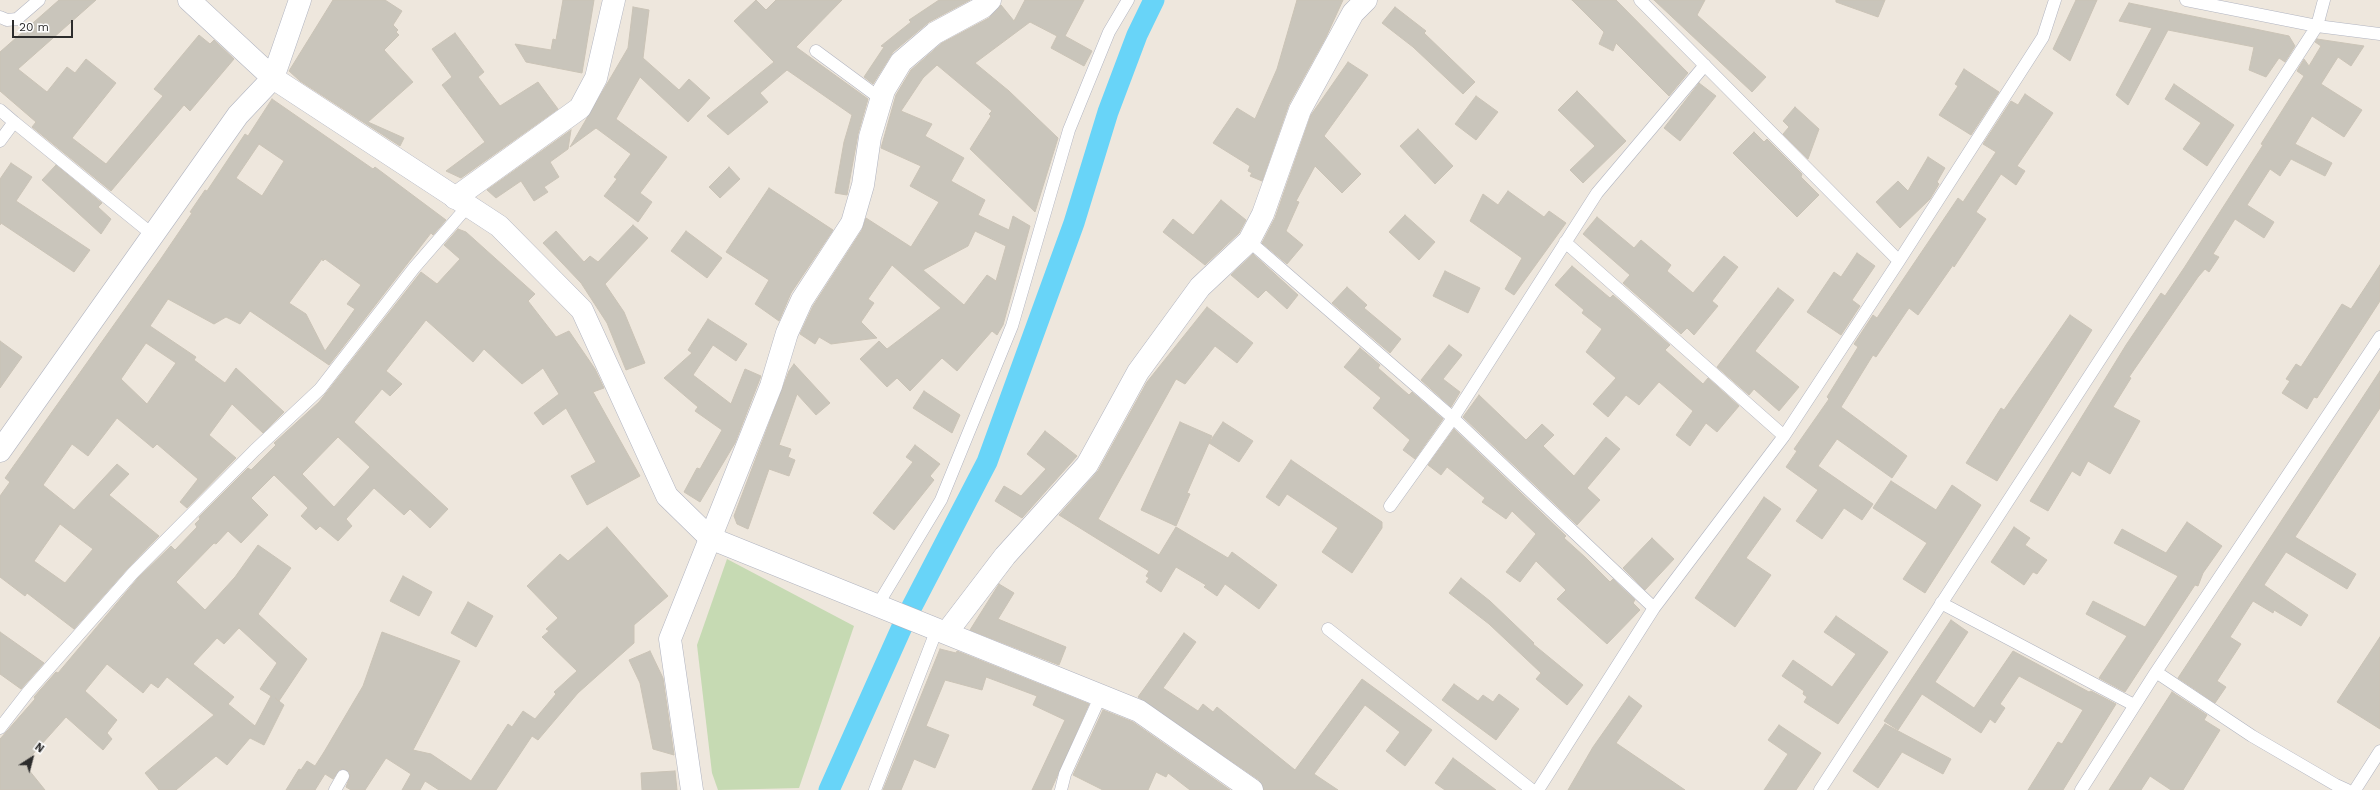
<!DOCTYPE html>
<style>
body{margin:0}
#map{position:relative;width:2380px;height:790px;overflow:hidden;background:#eee7dd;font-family:"Work Sans",sans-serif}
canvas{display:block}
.north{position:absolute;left:12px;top:738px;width:40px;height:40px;-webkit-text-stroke:3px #fff;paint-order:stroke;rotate:36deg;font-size:11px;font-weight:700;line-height:16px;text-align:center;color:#2c2c2c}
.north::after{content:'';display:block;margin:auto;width:14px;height:18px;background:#2c2c2c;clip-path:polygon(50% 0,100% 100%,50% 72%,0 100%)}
.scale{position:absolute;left:12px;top:20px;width:61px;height:18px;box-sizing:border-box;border:2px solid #2c2c2c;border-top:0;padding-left:5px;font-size:12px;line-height:14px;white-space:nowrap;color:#2c2c2c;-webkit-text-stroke:3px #fff;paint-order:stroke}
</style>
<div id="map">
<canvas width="2380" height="790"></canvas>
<div class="north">N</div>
<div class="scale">20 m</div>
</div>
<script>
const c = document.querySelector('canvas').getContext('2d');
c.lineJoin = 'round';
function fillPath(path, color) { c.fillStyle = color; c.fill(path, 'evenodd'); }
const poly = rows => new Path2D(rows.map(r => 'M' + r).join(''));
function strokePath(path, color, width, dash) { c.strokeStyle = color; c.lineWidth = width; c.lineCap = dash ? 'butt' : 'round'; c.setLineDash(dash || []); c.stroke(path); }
fillPath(poly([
 [727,559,854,626,799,788,718,790,712,773,697,645]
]), '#c6dab3');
strokePath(poly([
 [829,790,906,618,987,462,1074,223,1108,112,1137,35,1154,0]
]), '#68d4f8', 21);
const building = poly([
 [59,0,96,0,18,69,47,92,67,67,75,73,86,59,116,83,72,138,106,164,163,96,154,89,199,35,210,44,214,40,234,59,190,111,184,105,111,191,32,127,36,122,0,91,0,52,59,0],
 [333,0,385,0,402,11,393,25,398,30,396,32,399,35,384,50,413,82,368,122,404,138,400,146,300,81,289,71,333,0],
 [563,0,594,0,582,73,526,62,515,44,551,50,553,39,556,40,563,0],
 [756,0,766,10,776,0,842,0,796,47,868,99,858,134,847,195,835,193,844,142,852,115,787,70,760,93,768,102,728,135,707,116,774,62,734,21,756,0],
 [939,0,970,0,929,22,893,52,873,84,864,77,884,47,881,46,911,22,909,20,939,0],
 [1025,0,1084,0,1065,36,1092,51,1084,66,1051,48,1057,36,1030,22,975,63,1009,91,1058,138,1035,212,970,149,991,116,989,114,992,111,937,65,923,78,901,111,932,124,925,136,964,158,951,181,985,200,978,215,1009,230,1013,216,1030,226,1003,325,997,335,992,331,957,371,942,358,910,391,897,378,887,387,860,359,879,341,887,349,941,308,892,265,868,299,874,303,861,322,877,338,831,344,819,337,815,344,800,334,813,306,862,230,866,218,911,247,939,202,910,186,921,166,881,148,896,95,911,70,942,43,989,18,1001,5,1014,21,1025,0],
 [975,231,1006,246,996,281,987,275,964,305,923,270,968,246,975,231],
 [1297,0,1343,0,1326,37,1289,104,1262,181,1250,176,1252,173,1248,171,1250,166,1213,143,1237,108,1255,119,1277,69,1297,0],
 [1572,0,1616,0,1688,73,1669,96,1616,43,1613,51,1599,44,1604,32,1572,0],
 [1654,0,1705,0,1697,15,1766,77,1752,92,1654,0],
 [1836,0,1885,0,1878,17,1836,2,1836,0],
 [2076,0,2097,0,2070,61,2053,49,2076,0],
 [2129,3,2289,36,2295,46,2285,62,2279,58,2266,77,2249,70,2254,47,2168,30,2128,105,2116,95,2152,28,2119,21,2129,3],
 [633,7,649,10,643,58,679,90,689,79,710,98,688,122,640,77,616,119,667,157,640,193,652,202,638,222,604,196,617,179,614,177,631,154,596,128,570,147,628,48,633,7],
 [1395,7,1426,31,1424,33,1475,82,1463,94,1413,47,1382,23,1395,7],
 [455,33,484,72,478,77,500,106,538,82,558,109,461,178,446,171,485,142,442,85,452,77,432,49,455,33],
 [2317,39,2364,46,2351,66,2338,57,2321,84,2362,110,2344,137,2312,116,2295,144,2332,163,2325,176,2291,159,2280,176,2270,169,2247,205,2274,222,2264,238,2235,219,2213,254,2219,257,2209,272,2205,269,2198,277,2129,377,2131,378,2113,407,2140,421,2110,474,2088,461,2080,476,2072,471,2048,511,2030,501,2126,345,2161,293,2165,296,2184,268,2263,145,2261,144,2304,76,2297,71,2304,59,2309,66,2321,46,2315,42,2317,39],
 [1348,62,1368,75,1324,136,1361,174,1342,193,1315,166,1296,201,1299,202,1286,231,1303,245,1287,264,1262,243,1275,218,1311,115,1348,62],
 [1964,69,1999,92,1971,135,1939,115,1958,86,1955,84,1964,69],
 [1699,83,1716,96,1680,141,1664,128,1699,83],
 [2174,84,2234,125,2207,166,2183,149,2201,123,2165,99,2174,84],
 [1577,91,1626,141,1583,183,1570,170,1595,146,1558,110,1577,91],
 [2025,94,2053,113,2017,166,2025,171,2016,185,2001,174,1976,212,1986,219,1954,267,1953,265,1918,315,1909,308,1876,357,1873,355,1841,407,1907,456,1892,478,1837,439,1818,466,1873,504,1862,520,1844,508,1822,539,1796,521,1818,490,1786,467,1797,451,1794,449,1829,399,1827,397,1858,347,1854,344,1873,315,1877,318,1958,198,1963,202,1996,152,1983,144,2011,101,2018,105,2025,94],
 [1476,96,1498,112,1476,140,1455,124,1476,96],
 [272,99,373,169,375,167,446,220,433,235,431,233,329,365,250,311,240,324,226,317,214,324,168,299,150,326,196,357,194,360,225,383,236,368,284,412,263,433,232,404,209,435,236,458,187,508,180,502,198,479,157,444,153,448,117,418,88,456,72,444,43,485,74,510,117,464,129,474,109,495,159,536,128,568,74,629,27,593,25,596,0,577,0,496,10,482,5,478,160,260,192,213,190,212,205,190,207,191,245,134,248,136,272,99],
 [259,144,284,161,262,196,236,178,259,144],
 [322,259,323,261,325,259,361,285,347,304,355,309,325,351,306,314,289,303,322,259],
 [146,343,176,363,147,404,121,379,146,343],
 [60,524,93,549,65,583,34,561,60,524],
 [1795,107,1819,129,1808,159,1783,134,1789,127,1783,121,1795,107],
 [1418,129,1453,166,1435,184,1400,146,1418,129],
 [571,130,568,149,550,162,559,177,544,187,548,192,534,201,521,181,496,198,487,190,571,130],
 [1754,132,1764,142,1767,139,1802,174,1801,177,1819,195,1797,217,1733,153,1754,132],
 [1928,157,1945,168,1937,182,1939,184,1930,199,1900,228,1876,202,1898,181,1908,191,1928,157],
 [11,163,32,177,16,201,90,250,74,272,1,223,0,225,0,179,11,163],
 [56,165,102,203,98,207,111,219,101,234,42,180,56,165],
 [729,167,740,179,720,198,709,187,729,167],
 [769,188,833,230,791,293,779,321,755,304,769,280,726,252,769,188],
 [1508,191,1544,217,1549,211,1566,223,1514,295,1505,289,1522,258,1470,221,1483,194,1498,205,1508,191],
 [1221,200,1246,220,1239,233,1205,265,1163,232,1173,219,1193,235,1221,200],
 [1405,215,1435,242,1419,260,1389,232,1405,215],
 [1597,217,1634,248,1641,240,1671,265,1667,271,1693,293,1724,256,1738,267,1712,301,1718,306,1694,335,1687,328,1681,334,1623,283,1630,275,1583,234,1597,217],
 [633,225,648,238,605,284,624,312,645,363,626,370,607,323,581,283,543,243,556,231,584,262,590,256,598,262,633,225],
 [458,229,466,232,535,294,528,301,556,337,569,331,595,369,604,388,593,392,640,476,587,505,571,476,596,462,566,408,543,425,534,413,559,394,543,368,522,384,484,349,473,362,426,320,386,371,402,384,390,396,382,389,354,422,448,509,430,528,410,509,404,515,374,488,346,519,352,526,338,541,320,526,316,530,301,516,308,508,274,475,251,498,268,515,241,543,228,531,216,544,214,543,176,582,205,610,235,577,258,545,291,568,258,614,307,659,279,701,275,698,284,705,264,745,250,738,227,765,216,756,176,790,159,790,145,773,214,715,167,677,158,688,151,683,143,693,107,664,85,691,117,720,107,733,112,739,103,750,66,717,24,764,45,790,0,790,0,739,35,699,34,697,56,672,58,673,138,578,171,546,175,550,197,527,195,524,200,519,199,517,248,468,251,470,276,445,274,443,319,402,421,272,437,284,460,259,444,245,458,229],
 [338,437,370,467,334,507,302,474,338,437],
 [239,628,277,663,260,689,271,696,255,726,228,704,234,697,193,664,217,638,224,644,239,628],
 [686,231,722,258,707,278,671,251,686,231],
 [1857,253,1875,266,1852,300,1860,306,1841,335,1807,312,1834,272,1841,277,1857,253],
 [1253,254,1298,295,1287,309,1266,290,1258,298,1231,275,1253,254],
 [2380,265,2380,301,2317,398,2314,397,2307,409,2282,393,2290,381,2286,379,2296,364,2301,367,2342,304,2351,309,2380,265],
 [1572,266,1610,298,1613,295,1670,345,1665,350,1703,384,1708,378,1739,406,1717,432,1706,423,1690,446,1676,435,1693,411,1659,382,1639,405,1626,395,1608,417,1593,404,1616,378,1586,352,1602,329,1582,313,1584,310,1555,285,1572,266],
 [1445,271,1480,288,1468,313,1433,296,1445,271],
 [1347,287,1367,305,1364,308,1401,339,1390,353,1332,303,1347,287],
 [1778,288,1794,300,1755,351,1799,387,1779,411,1754,389,1749,395,1717,367,1778,288],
 [1207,307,1253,343,1237,363,1215,346,1185,384,1176,379,1098,519,1159,555,1176,527,1228,558,1232,552,1277,585,1259,609,1225,584,1217,596,1204,587,1206,585,1176,567,1161,592,1146,582,1149,578,1146,576,1149,571,1059,515,1098,471,1147,382,1207,307],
 [2070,315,2092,330,1997,481,1966,463,2001,408,2004,410,2070,315],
 [708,319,747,344,736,361,713,345,693,375,731,404,745,369,761,376,735,443,700,502,684,492,697,468,700,469,722,430,695,411,698,407,664,378,692,353,688,350,708,319],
 [0,341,22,357,0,388,0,341],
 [1449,345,1462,355,1443,379,1460,392,1451,407,1421,380,1449,345],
 [1360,348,1380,365,1378,368,1409,395,1412,392,1443,419,1415,459,1403,450,1410,440,1373,408,1381,398,1344,367,1360,348],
 [794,364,830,403,816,415,797,394,779,445,791,449,788,457,795,460,789,476,769,469,748,529,737,524,734,516,789,371,794,364],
 [2380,371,2380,408,2295,537,2356,574,2347,589,2286,552,2264,585,2308,615,2301,626,2274,610,2273,613,2253,601,2230,637,2241,644,2217,681,2226,687,2215,703,2178,678,2380,371],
 [924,391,960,415,952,433,913,408,924,391],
 [1479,395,1526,440,1542,424,1554,435,1543,446,1574,476,1606,437,1620,449,1587,488,1600,500,1577,525,1463,417,1479,395],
 [1180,422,1212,436,1187,493,1190,494,1176,526,1141,510,1180,422],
 [1223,422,1253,441,1239,462,1209,443,1223,422],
 [1454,429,1566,536,1564,538,1585,557,1610,582,1613,579,1635,600,1633,603,1640,610,1607,644,1557,599,1566,590,1536,561,1520,582,1506,572,1536,534,1512,511,1506,519,1482,502,1485,498,1447,467,1441,475,1428,465,1454,429],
 [1045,431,1077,456,1022,518,995,501,1004,486,1021,496,1046,469,1027,454,1045,431],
 [915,445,940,464,930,476,934,480,894,530,873,513,913,462,906,457,915,445],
 [1291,460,1382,522,1382,528,1352,573,1322,552,1338,528,1287,494,1279,506,1266,497,1291,460],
 [1891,481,1936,510,1952,485,1981,505,1925,593,1903,579,1927,543,1873,508,1891,481],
 [1764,497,1781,509,1746,558,1771,575,1735,627,1695,598,1764,497],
 [2187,522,2222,546,2203,573,2198,586,2195,585,2125,692,2099,678,2127,636,2086,614,2093,601,2145,627,2178,576,2114,543,2122,529,2166,553,2187,522],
 [607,527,668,596,634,625,634,643,578,693,538,740,532,736,496,790,439,790,425,781,420,790,402,790,411,774,386,758,365,790,351,790,346,787,350,776,349,772,343,769,339,770,333,779,325,774,315,790,286,790,299,769,301,770,307,761,315,766,324,752,363,686,382,632,460,661,413,750,431,754,471,781,508,724,512,727,523,711,535,719,556,694,554,692,577,671,542,637,549,631,546,629,558,618,527,586,560,554,568,561,607,527],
 [2014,527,2030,538,2025,545,2047,560,2037,574,2033,572,2024,585,1991,562,2014,527],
 [1652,538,1674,559,1645,590,1623,568,1652,538],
 [403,576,432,592,419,616,390,601,403,576],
 [1461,578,1490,601,1534,643,1533,644,1583,685,1567,705,1536,679,1541,673,1489,624,1449,593,1461,578],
 [999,584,1014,593,998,619,1066,647,1059,665,970,630,999,584],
 [468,602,493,616,476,647,451,633,468,602],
 [1836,616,1888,652,1838,724,1804,702,1807,697,1803,694,1804,691,1782,676,1793,660,1832,687,1856,654,1824,632,1836,616],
 [1951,620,1968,632,1935,682,1974,708,2013,651,2089,692,2091,691,2116,704,2063,790,2028,790,2058,742,2062,744,2083,710,2019,676,2000,704,2005,708,1995,723,1990,719,1981,733,1922,694,1898,730,1884,721,1951,620],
 [0,632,44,663,21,689,0,674,0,632],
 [1184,633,1196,642,1163,688,1198,711,1203,704,1213,712,1217,707,1295,770,1362,679,1432,730,1405,766,1386,751,1400,732,1365,705,1314,774,1338,790,1264,790,1259,780,1138,697,1184,633],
 [2380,637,2380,729,2337,702,2380,637],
 [940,649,956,653,957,651,1089,704,1051,790,1032,790,1065,720,1033,705,1037,696,986,677,982,690,945,680,926,726,949,735,935,768,914,759,901,790,883,790,940,649],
 [650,651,663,678,674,755,653,749,640,683,629,660,650,651],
 [1454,684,1478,701,1483,695,1493,702,1499,694,1519,709,1496,740,1442,700,1454,684],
 [2172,692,2207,715,2204,720,2220,730,2183,790,2171,790,2150,776,2141,790,2109,790,2172,692],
 [1629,696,1642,706,1616,743,1685,790,1568,790,1593,747,1629,696],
 [1103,710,1133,722,1230,790,1190,790,1168,773,1166,777,1156,772,1148,790,1103,790,1073,775,1103,710],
 [1885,724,1951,759,1943,774,1902,752,1878,788,1853,771,1885,724],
 [1779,725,1821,753,1796,790,1764,790,1788,754,1768,740,1779,725],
 [1453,758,1496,790,1445,790,1435,783,1453,758],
 [675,771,677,790,642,790,641,773,675,771]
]);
fillPath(building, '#c9c5bb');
strokePath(building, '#cac3b6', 1);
const lane = poly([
 [1640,0,1899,261],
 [2186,0,2317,26,2380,34],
 [0,17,7,20,17,19,39,0],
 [816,51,881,99],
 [0,110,14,122],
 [0,141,14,122,153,235],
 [1249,241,1453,418,1654,608],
 [1565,242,1784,436],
 [1390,506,1453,418,1597,193,1705,65],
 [1941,603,2134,705],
 [877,606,941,500,1012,326,1069,130,1109,32,1128,0],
 [1328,629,1532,790],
 [2156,672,2252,736,2336,785,2347,790],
 [0,728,28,692,133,573,255,450,320,389,414,268,467,207],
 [335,790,343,776],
 [875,790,937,629],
 [1061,790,1065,774,1101,695],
 [1538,790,1654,608,1784,436,1899,261,2043,37,2055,0],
 [1820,790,2317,26,2324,0],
 [2081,790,2156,672,2380,337],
 [2355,790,2380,751]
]);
const street = poly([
 [455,198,580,108,596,78,614,0],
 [947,632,1005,556,1087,465,1138,372,1200,287,1249,241,1263,214,1300,110,1353,13,1366,0],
 [692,790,670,639,771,386,787,333,802,300,852,223,863,185,870,137,884,90,901,62,935,33,983,7,990,0]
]);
const secondary = poly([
 [189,0,273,78,499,226,582,310,667,496,710,538,1139,711,1252,790],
 [0,451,238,115,273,78,300,0]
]);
strokePath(lane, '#b1b4c0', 13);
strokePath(street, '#b1b4c0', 23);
strokePath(secondary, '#b1b4c0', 23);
strokePath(lane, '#fff', 12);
strokePath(street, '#fff', 22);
strokePath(secondary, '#fff', 22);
</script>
